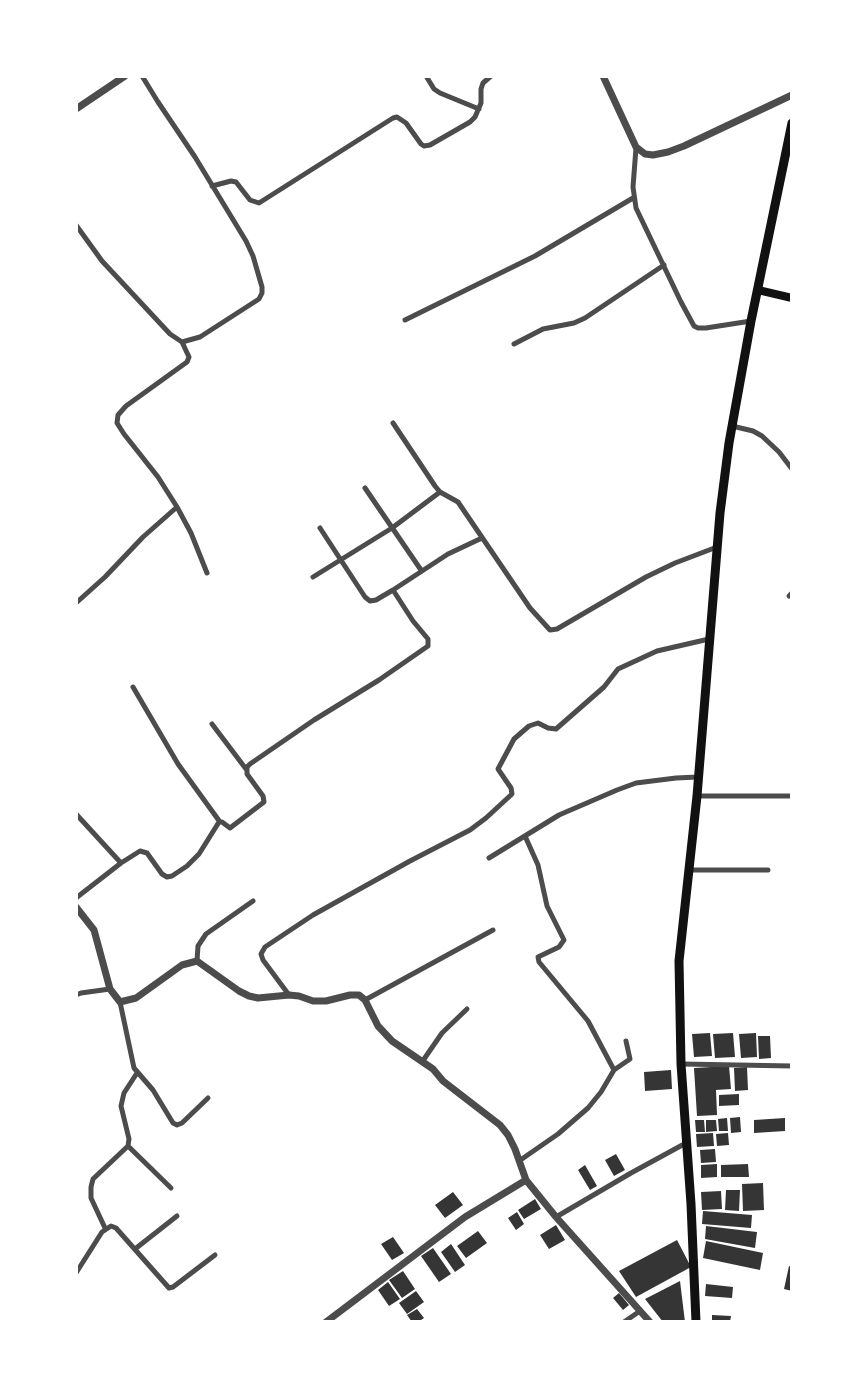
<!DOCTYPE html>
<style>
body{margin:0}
#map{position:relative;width:868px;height:1398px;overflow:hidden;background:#fff;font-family:"Source Sans 3",sans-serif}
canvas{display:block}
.frame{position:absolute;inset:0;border:78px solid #fff;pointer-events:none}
</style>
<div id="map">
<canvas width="868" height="1398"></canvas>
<div class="frame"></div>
</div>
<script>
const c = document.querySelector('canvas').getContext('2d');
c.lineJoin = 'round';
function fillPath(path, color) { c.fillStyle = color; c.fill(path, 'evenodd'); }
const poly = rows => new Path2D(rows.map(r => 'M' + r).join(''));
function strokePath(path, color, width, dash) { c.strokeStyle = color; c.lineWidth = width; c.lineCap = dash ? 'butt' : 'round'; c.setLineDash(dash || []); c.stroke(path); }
fillPath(poly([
 [710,1033,712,1056,694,1057,692,1034],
 [733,1033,735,1057,715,1058,713,1034],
 [756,1033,757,1057,741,1058,739,1034],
 [758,1036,770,1036,771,1058,759,1059],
 [729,1066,731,1089,716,1090,717,1115,697,1116,694,1068],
 [747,1067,748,1090,735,1091,734,1068],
 [671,1070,672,1089,645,1091,644,1072],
 [739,1094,739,1105,719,1106,719,1095],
 [740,1117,741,1132,731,1133,730,1118],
 [727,1118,728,1131,719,1131,718,1119],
 [785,1118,785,1131,754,1133,754,1120],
 [695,1120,704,1120,705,1132,696,1132],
 [706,1120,716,1120,717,1131,706,1132],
 [713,1133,714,1146,697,1147,696,1134],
 [728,1133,729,1145,717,1146,716,1134],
 [715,1149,716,1162,701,1163,700,1150],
 [616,1154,625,1170,614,1176,605,1160],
 [717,1164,717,1177,701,1178,701,1165],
 [748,1164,749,1177,721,1177,721,1165],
 [585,1165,597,1186,590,1190,578,1170],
 [763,1183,764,1210,743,1211,742,1184],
 [726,1190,740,1190,739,1211,725,1210],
 [721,1191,722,1209,702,1210,701,1192],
 [453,1192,463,1205,445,1218,435,1205],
 [535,1199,541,1209,524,1219,518,1210],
 [703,1211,752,1215,751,1228,702,1224],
 [517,1212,524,1224,516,1230,508,1218],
 [556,1225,565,1240,549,1249,540,1235],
 [706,1226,757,1232,755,1248,705,1239],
 [478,1231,487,1243,466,1258,457,1246],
 [393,1237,404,1253,392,1260,381,1244],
 [677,1240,691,1267,636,1297,619,1271],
 [706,1241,763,1253,760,1270,703,1258],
 [451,1244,465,1265,455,1272,441,1252],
 [433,1248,451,1274,439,1282,421,1256],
 [789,1266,792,1267,792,1291,784,1289],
 [403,1271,415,1289,402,1298,389,1280],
 [680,1281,685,1322,663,1322,645,1299],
 [388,1282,400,1299,389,1306,378,1290],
 [706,1284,733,1287,732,1298,705,1296],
 [416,1291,424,1302,407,1314,399,1303],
 [619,1293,629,1305,623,1310,613,1298],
 [417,1309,424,1318,418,1322,412,1322,407,1315],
 [712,1315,731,1316,730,1322,712,1322]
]), '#353535');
strokePath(poly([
 [426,76,434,89,440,93,479,109],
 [636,148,633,187,636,208,681,302,694,326,698,328,706,328,751,321],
 [212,186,231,181,236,182,250,200,259,203,393,118,397,117,406,123,421,144,424,146,430,145,470,122,475,117,481,103,481,89,483,83,491,76],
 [76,225,102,261,170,334,182,342,200,337,259,299,262,293,262,287,253,256,246,241,195,157,158,102,142,76],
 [405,320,535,256,633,198],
 [182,342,189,357,187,362,126,406,118,415,117,423,124,434,158,477,177,507,191,533,207,573],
 [514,344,543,329,574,323,585,318,664,265],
 [393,423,435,486,440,492,458,502,530,608,550,630,557,629,646,577,675,563,717,547],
 [732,426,753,431,762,436,779,452,792,469],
 [365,488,421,570],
 [320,528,365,597,370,601,376,600,393,590,448,554,482,538],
 [313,577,392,528,440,492],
 [789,596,792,593],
 [76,603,105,577,143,537,177,507],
 [133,687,178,764,220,822],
 [212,724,246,769],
 [698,796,792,796],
 [76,814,121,863],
 [525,836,538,865,547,906,564,940,559,947,538,957,539,962,588,1021,614,1070],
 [489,858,559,815,617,790,636,783,676,778,698,777],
 [690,870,768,870],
 [76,898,121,863,140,851,147,853,162,874,167,877,172,876,187,866,199,854,219,822,222,822,230,828,264,802,263,796,247,774,247,767,250,764,314,720,379,680,428,646,428,639,413,621,393,590],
 [197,961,198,946,206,934,253,901],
 [76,995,81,993,110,989],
 [289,995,263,960,261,954,265,947,313,915,410,861,470,830,486,818,512,794,511,788,498,769,514,739,529,726,538,723,548,728,556,729,604,687,618,669,657,651,709,639],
 [365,1000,493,930],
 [120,1002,134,1068,153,1090,173,1123,177,1125,182,1123,208,1098],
 [422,1062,442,1033,467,1009],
 [682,1064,792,1066],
 [128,1146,171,1188],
 [519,1161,558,1134,588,1108,601,1092,614,1070,630,1059,626,1041],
 [556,1217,631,1173,686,1143],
 [105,1228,91,1198,91,1187,93,1179,128,1146,129,1139,121,1106,124,1093,137,1073],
 [135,1249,177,1216],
 [76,1273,102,1232,111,1226,116,1228,169,1288,173,1287,215,1255],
 [624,1322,640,1311]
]), '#4c4c4c', 5);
strokePath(poly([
 [603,76,636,147,645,154,653,155,668,152,684,146,792,95],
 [76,109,125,76],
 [76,907,94,930,110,989,120,1002,136,998,182,965,197,961,239,991,249,996,258,998,289,995,299,996,313,1001,326,1001,350,995,359,995,365,1000,378,1026,392,1041,433,1069,443,1081,500,1125,508,1135,515,1149,526,1180],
 [326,1322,465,1217,526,1180,556,1217,650,1322]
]), '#4c4c4c', 7);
strokePath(poly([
 [758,290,792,298]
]), '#111', 8);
strokePath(poly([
 [696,1322,691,1204,681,1064,679,961,697,796,720,513,729,443,751,321,792,123]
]), '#111', 9);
</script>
